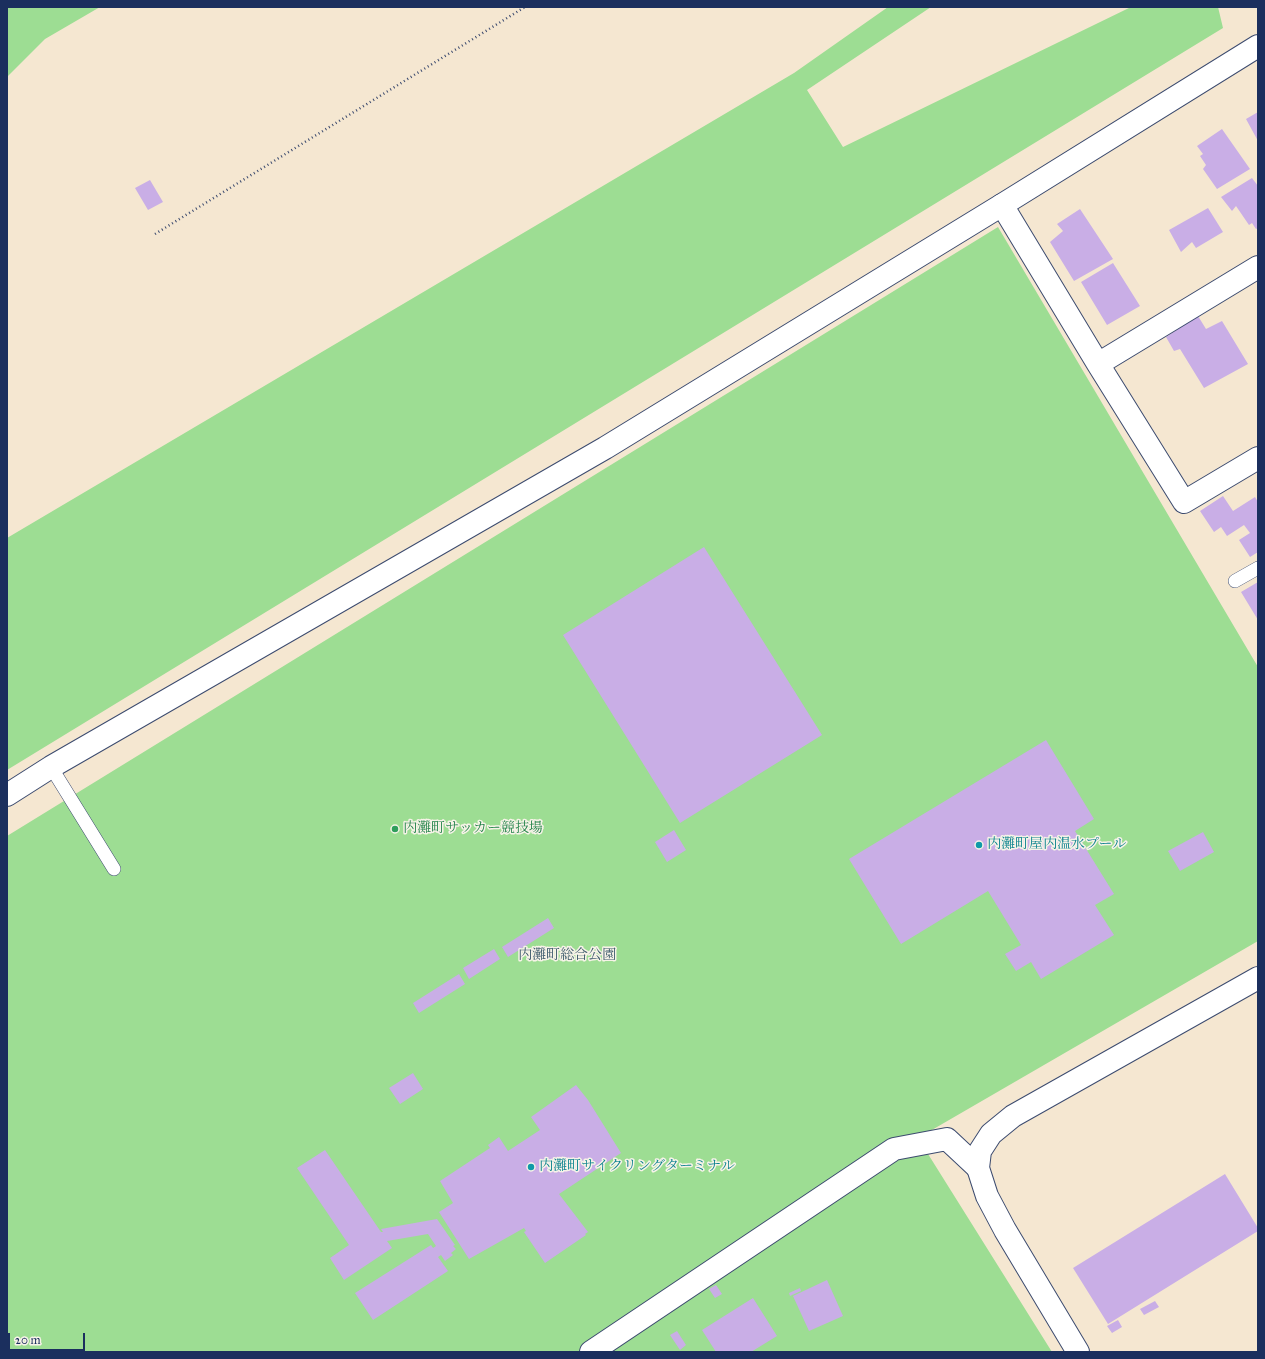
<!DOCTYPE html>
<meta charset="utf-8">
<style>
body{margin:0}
#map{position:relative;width:1265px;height:1359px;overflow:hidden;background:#f5e7d1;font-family:"IM FELL Great Primer",serif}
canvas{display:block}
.frame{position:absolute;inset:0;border:8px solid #1b2f5e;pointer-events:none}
.scale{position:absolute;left:8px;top:1333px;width:77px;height:18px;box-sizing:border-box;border:2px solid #1b2f5e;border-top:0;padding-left:5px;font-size:12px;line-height:14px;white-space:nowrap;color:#1b2f5e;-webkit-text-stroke:3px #f7f3e8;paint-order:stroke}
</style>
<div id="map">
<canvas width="1265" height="1359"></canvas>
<div class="frame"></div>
<div class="scale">20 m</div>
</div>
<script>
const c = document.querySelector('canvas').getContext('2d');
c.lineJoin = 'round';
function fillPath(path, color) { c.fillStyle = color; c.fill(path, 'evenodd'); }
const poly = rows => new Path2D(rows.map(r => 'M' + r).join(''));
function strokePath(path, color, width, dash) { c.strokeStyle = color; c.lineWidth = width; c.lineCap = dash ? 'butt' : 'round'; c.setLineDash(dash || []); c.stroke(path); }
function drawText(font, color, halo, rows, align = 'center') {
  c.font = font + ' "IM FELL Great Primer","Noto Serif JP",serif'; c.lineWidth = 3; c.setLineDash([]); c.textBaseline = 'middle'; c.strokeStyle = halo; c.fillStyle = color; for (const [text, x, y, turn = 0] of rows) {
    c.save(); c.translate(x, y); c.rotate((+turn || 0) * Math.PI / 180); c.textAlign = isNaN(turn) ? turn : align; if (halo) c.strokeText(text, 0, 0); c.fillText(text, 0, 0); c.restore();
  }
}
fillPath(poly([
 [7,7,100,7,45,39,7,77],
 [888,7,931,7,807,90,843,147,1131,7,1218,7,1223,28,7,770,7,538,794,73],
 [998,227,1258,667,1258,941,918,1138,1052,1352,7,1352,7,836]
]), '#9ddd93');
fillPath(poly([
 [1258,112,1258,141,1246,119],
 [1222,129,1250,169,1217,189,1203,169,1206,165,1200,156,1203,154,1197,146],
 [1252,178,1258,186,1258,228,1256,229,1252,223,1249,225,1236,206,1232,211,1221,197],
 [150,180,163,202,148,210,135,188],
 [1208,208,1223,232,1196,248,1192,242,1181,252,1169,230],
 [1080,209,1113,259,1074,281,1050,242,1063,231,1057,224],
 [1113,263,1140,306,1107,325,1081,282],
 [1198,316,1206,329,1222,321,1248,364,1204,388,1180,349,1174,351,1166,337],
 [1223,496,1233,511,1255,497,1258,502,1258,552,1250,557,1239,540,1250,533,1244,525,1227,536,1221,527,1214,532,1200,511],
 [704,547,822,735,680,823,563,635],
 [1258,582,1258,620,1241,592],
 [1046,740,1094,819,1075,831,1114,894,1095,905,1114,935,1041,979,1031,962,1016,971,1005,954,1021,945,988,891,901,944,849,859],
 [674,830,686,850,667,862,655,842],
 [1203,832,1214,852,1180,871,1168,851],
 [548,918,554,928,508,957,502,947],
 [494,949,500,959,469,979,463,968],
 [459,974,465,984,419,1013,413,1003],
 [413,1073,423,1089,400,1104,389,1088],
 [576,1085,588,1100,621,1153,559,1194,588,1232,585,1234,586,1235,545,1263,524,1232,526,1231,524,1228,469,1259,439,1212,453,1203,440,1181,490,1148,488,1145,499,1137,508,1151,540,1130,531,1117],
 [325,1150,381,1232,383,1232,381,1229,437,1219,455,1245,453,1246,456,1249,451,1253,453,1255,445,1261,441,1255,438,1257,448,1271,373,1320,355,1293,431,1245,433,1248,436,1246,428,1234,387,1241,392,1248,344,1280,330,1258,349,1245,297,1168],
 [1225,1174,1258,1228,1258,1231,1108,1324,1073,1268],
 [827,1280,843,1316,809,1331,793,1296],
 [716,1285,722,1294,715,1298,709,1289],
 [800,1288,801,1291,790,1296,789,1293],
 [753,1298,777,1336,751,1352,716,1352,702,1330],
 [1155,1301,1159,1307,1144,1315,1140,1309],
 [1118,1320,1122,1327,1112,1333,1107,1326],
 [677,1331,686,1345,680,1350,670,1335]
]), '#c9aee6');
const service = poly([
 [1235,581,1258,568],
 [51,767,114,869]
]);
const minor = poly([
 [1002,205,1098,364,1184,502,1258,458],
 [1098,364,1258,267],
 [591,1352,894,1149,947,1139,978,1168]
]);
const tertiary = poly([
 [7,795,51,767,605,448,1002,205,1258,46],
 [1078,1352,1005,1230,987,1196,978,1168,980,1151,991,1134,1013,1116,1258,978]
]);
strokePath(service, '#3c4b6f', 14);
strokePath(minor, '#3c4b6f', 24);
strokePath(tertiary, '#3c4b6f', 24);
strokePath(poly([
 [155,234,525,7]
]), '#3c4b6f', 2.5, [1, 3]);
strokePath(service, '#fff', 13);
strokePath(minor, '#fff', 22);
strokePath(tertiary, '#fff', 22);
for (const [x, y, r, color] of [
 [395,829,4,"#2e9e5b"],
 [979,845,4,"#0f9aa8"],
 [531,1167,4,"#0f9aa8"]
]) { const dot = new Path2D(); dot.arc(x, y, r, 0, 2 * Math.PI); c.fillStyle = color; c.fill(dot); strokePath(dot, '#f7f3e8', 1.5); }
drawText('14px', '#27864d', '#f7f3e8', [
 ["内灘町サッカー競技場",403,829]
], 'left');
drawText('14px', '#0d838f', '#f7f3e8', [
 ["内灘町屋内温水プール",987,845],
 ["内灘町サイクリングターミナル",539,1167]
], 'left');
drawText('14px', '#3c5a6b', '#f7f3e8', [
 ["内灘町総合公園",567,956]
]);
</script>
